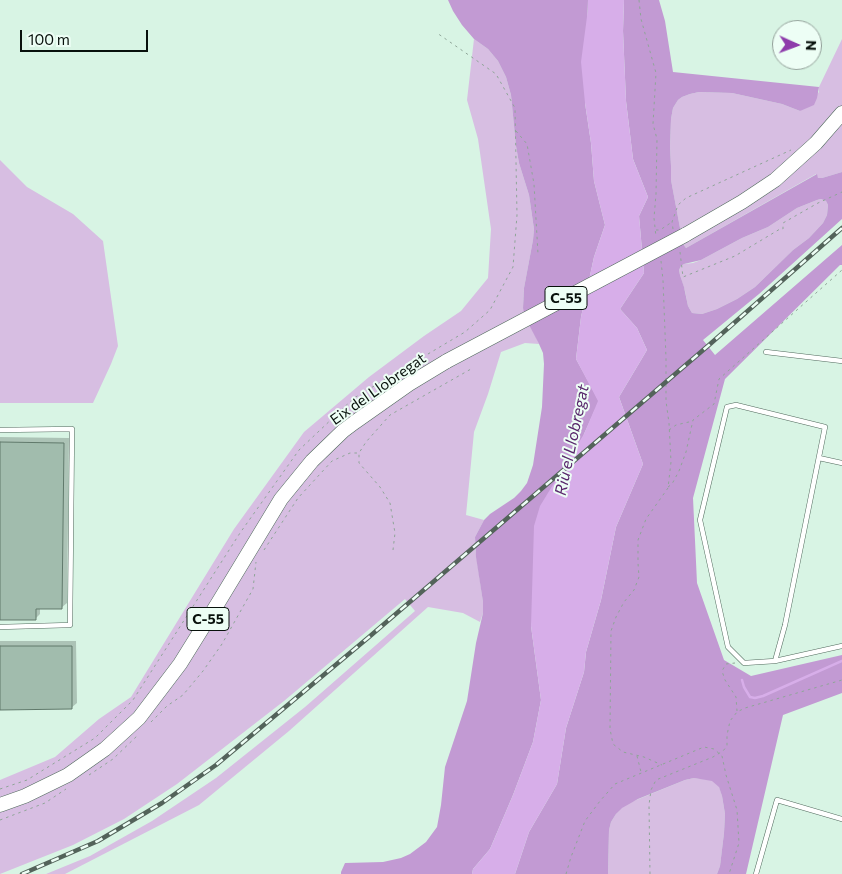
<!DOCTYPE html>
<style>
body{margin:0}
#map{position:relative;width:842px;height:874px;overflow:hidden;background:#d8f4e4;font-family:Commissioner,sans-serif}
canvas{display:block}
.north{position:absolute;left:772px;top:20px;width:50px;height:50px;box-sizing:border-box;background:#edfef5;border:1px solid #919f98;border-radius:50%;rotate:92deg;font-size:14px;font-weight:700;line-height:20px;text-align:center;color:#08110c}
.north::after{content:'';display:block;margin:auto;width:18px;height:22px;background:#8e3cab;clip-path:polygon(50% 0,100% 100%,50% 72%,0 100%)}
.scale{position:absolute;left:20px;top:30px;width:128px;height:22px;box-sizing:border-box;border:2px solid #08110c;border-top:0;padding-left:6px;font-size:15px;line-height:18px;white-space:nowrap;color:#08110c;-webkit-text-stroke:4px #edfef5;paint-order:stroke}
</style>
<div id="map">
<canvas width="842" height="874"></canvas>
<div class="north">N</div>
<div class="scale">100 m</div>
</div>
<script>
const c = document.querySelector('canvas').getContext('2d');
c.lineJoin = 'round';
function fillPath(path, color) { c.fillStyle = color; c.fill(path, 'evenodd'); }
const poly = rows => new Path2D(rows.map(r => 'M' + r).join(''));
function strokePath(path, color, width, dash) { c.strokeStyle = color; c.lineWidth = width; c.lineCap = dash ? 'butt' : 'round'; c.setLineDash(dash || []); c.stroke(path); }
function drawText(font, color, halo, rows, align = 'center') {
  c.font = font + ' Commissioner,sans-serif'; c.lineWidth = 4; c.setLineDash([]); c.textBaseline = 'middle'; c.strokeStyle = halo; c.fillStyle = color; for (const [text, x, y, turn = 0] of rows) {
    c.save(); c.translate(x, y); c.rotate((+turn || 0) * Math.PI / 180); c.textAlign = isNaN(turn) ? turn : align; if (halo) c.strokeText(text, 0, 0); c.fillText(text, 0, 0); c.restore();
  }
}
fillPath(poly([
 [474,39,488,49,498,61,506,77,511,95,516,146,519,163,529,195,534,229,533,240,524,288,523,308,539,344,525,343,501,352,488,394,474,432,466,515,484,520,475,537,475,547,483,602,483,613,480,622,463,613,428,607,289,731,199,805,65,874,46,874,90,856,152,821,216,778,305,707,415,611,405,599,284,701,177,784,124,819,73,845,0,874,0,780,55,757,99,719,131,697,234,529,304,432,369,377,424,336,461,311,488,278,491,229,478,139,467,100],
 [842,39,842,172,822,178,818,178,816,174,686,248,683,244,671,180,671,166,670,147,671,119,673,108,678,100,682,97,690,94,699,92,732,93,782,104,800,111,819,92,819,87],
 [0,160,27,187,73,214,103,241,118,346,111,364,93,403,0,403],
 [821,199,826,201,828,205,827,215,823,223,809,238,793,250,755,287,737,299,717,309,702,314,692,313,688,306,685,291,680,275,679,270,681,266,684,264,693,263,701,260,742,238,768,227,797,208,817,200],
 [694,778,712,780,719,786,722,796,725,814,724,833,720,866,717,874,608,874,609,830,611,822,616,814,621,808,629,803,685,780]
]), '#d7bee2');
fillPath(poly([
 [448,0,588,0,585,103,591,143,594,181,605,225,594,257,581,317,576,359,599,401,584,434,531,626,541,700,533,742,513,795,490,849,473,869,472,874,341,874,341,872,345,863,383,862,401,858,410,854,426,842,437,827,441,805,445,767,467,701,476,643,483,613,483,602,476,557,475,537,484,520,490,514,514,498,521,491,527,483,533,465,542,407,544,364,543,353,539,344,525,317,523,308,524,288,533,240,534,229,529,195,519,163,516,146,511,95,506,77,498,61,488,49,474,39,462,25,453,11],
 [624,0,659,0,665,21,673,72,819,87,817,98,814,105,800,111,782,104,732,93,699,92,690,94,682,97,678,100,673,108,671,119,670,147,671,166,671,180,683,244,686,248,817,174,818,178,822,178,842,172,842,219,759,294,703,340,715,355,842,245,842,265,840,265,725,379,693,498,697,583,724,660,751,676,842,655,842,693,783,715,746,874,717,874,720,866,724,833,725,814,722,796,719,787,712,781,694,778,685,780,638,799,622,808,616,814,611,822,609,830,608,874,515,874,529,832,557,784,566,728,584,672,586,652,601,600,616,527,643,464,619,397,647,350,637,328,620,309,644,273,639,216,648,197,633,159,626,101,623,31],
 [821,199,826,201,828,205,827,215,823,223,809,238,793,250,755,287,737,299,717,309,702,314,692,313,688,306,684,287,680,275,679,270,681,266,684,264,701,260,742,238,768,227,797,208,817,200]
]), '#c29ad3');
fillPath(poly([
 [588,0,624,0,623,31,626,101,633,159,648,197,639,216,644,273,620,309,637,328,647,350,619,397,643,464,616,527,601,600,586,652,584,672,566,728,557,784,529,832,515,874,472,874,473,869,490,849,513,795,533,742,541,700,531,626,534,526,540,506,584,434,598,401,576,359,581,317,594,257,605,225,594,181,591,143,585,103,581,62,588,9]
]), '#d7aee9');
fillPath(poly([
 [0,437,69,438,67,603,61,608,40,608,40,614,35,619,0,619],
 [0,641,76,641,77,703,71,708,0,708]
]), '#0003');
strokePath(poly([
 [742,680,744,687,750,697,755,698,763,696,842,661]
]), '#d7aee9', 2.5);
const building = poly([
 [0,442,64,443,62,609,36,609,36,620,0,620,0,442],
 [0,646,72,646,72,709,0,710,0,646]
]);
fillPath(building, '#a1bcad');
strokePath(building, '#60796b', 1);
const service = poly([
 [766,352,842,361],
 [0,430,72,429,70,625,0,627],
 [819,458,842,463],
 [775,661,785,625,825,427,736,405,727,407,700,520,728,647,744,663,775,661,842,646],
 [756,874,777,800,842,819]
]);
const trunk = poly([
 [685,235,742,202,775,180,816,143,842,113],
 [0,805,25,796,68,775,105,749,139,718,180,664,218,603,281,499,312,461,343,431,355,422,409,384,447,361]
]);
strokePath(service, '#50695c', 5.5);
strokePath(trunk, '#50695c', 15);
strokePath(poly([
 [639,0,641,19,656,73,653,124,657,139,656,194,654,218,656,237],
 [516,131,527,144,534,184,538,254],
 [673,229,672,222,678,205,686,198,791,150],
 [656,230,660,230,672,222],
 [680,252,683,277,735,256,780,229,783,229,783,223,818,203,842,192],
 [661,261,663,280,666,358,666,401,669,423,671,462,668,488,646,519,638,540,638,563,639,577,634,590,624,602,616,617,611,631,610,729,613,744,623,752,644,757,662,765],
 [404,373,409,365],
 [669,430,676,425,693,421],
 [668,487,672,484,679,471,686,452,693,420,714,404,719,379,842,270],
 [264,550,298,498,332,461,350,453,359,453],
 [393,550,395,533,390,503,380,487,359,463,359,453,366,442,390,415,471,369],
 [735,663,726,664,722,671,725,680,736,697,737,711],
 [151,722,167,706,183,695,203,671,222,644,253,589,256,562],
 [637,756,641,772],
 [89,775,113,759,138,735],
 [0,789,27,780,95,738,133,700,240,533,299,450,354,398,465,332,490,310,513,267,517,215,515,108,496,74,437,33],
 [0,820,45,803,66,789],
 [566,874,571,857,585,821,600,801,615,784,704,747,714,749,722,756,726,775,737,810,739,843,729,874],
 [650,874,649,805,651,790,656,780,713,757,723,751,727,746,727,735,730,721,737,712,745,708,842,680]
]), '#8fa598', 1, [2.5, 4]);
strokePath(service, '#fff', 4.5);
strokePath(trunk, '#fff', 14);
const rail = poly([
 [22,874,98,841,162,803,216,765,369,637,709,345,842,228]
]);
strokePath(rail, '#53635a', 4.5);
strokePath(rail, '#edfef5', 2.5, [8]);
const trunkBridge = poly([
 [447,361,685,235]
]);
strokePath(trunkBridge, '#50695c', 15, []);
strokePath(trunkBridge, '#fff', 14);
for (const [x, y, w] of [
 [566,298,42],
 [208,619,42]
]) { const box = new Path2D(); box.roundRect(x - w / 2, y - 11.5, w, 23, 4); c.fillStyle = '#edfef5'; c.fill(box); strokePath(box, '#08110c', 1); }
drawText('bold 14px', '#08110c', null, [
 ["C-55",566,298],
 ["C-55",208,619]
]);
drawText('15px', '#08110c', '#edfef5', [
 ["Eix del Llobregat",378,389,-35]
]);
drawText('italic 16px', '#58266b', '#edfef5', [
 ["Riu el Llobregat",572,440,-78]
]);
</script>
